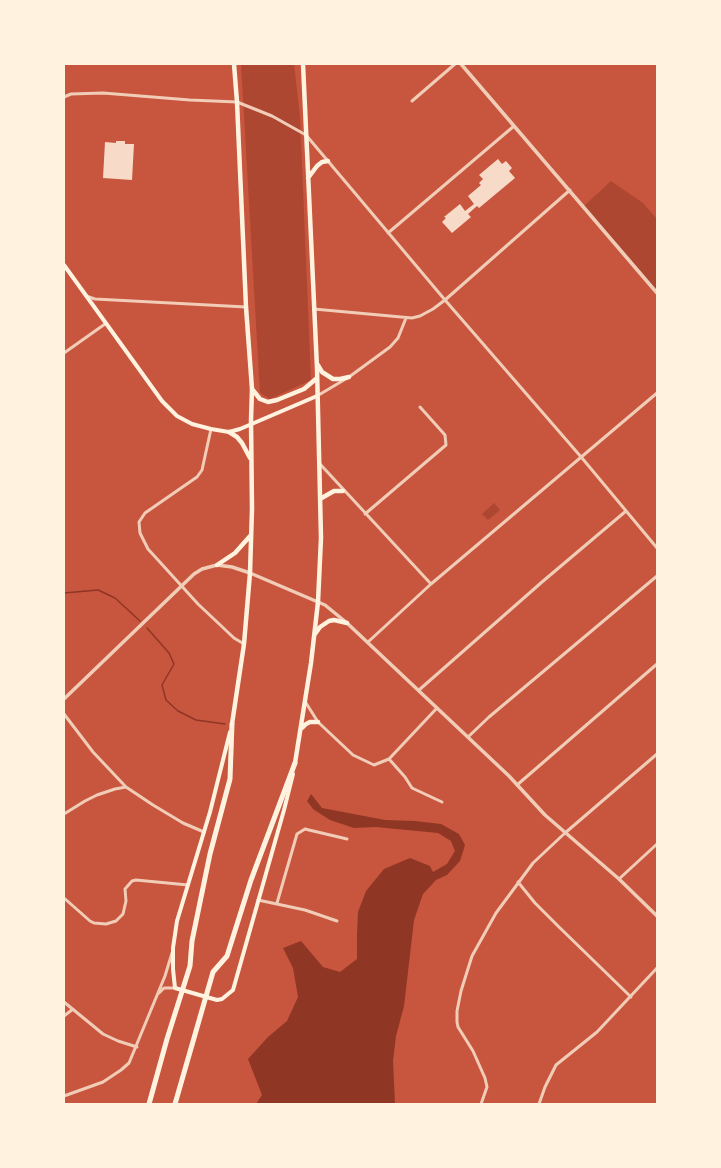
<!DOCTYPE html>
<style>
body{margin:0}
#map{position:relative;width:721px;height:1168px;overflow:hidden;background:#c8553d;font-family:"IBM Plex Serif",serif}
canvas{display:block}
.frame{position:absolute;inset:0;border:65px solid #fff3e0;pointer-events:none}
</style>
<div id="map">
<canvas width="721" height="1168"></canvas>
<div class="frame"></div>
</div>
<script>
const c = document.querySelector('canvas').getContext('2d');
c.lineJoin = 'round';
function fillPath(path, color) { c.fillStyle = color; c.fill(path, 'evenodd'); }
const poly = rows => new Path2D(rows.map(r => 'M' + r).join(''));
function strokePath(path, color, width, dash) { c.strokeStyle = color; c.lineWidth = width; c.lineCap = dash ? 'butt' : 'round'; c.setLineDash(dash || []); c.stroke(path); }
fillPath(poly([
 [241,64,294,64,300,116,311,380,270,399,260,393],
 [611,181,643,203,657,219,657,293,583,207],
 [494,503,500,510,488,520,482,514]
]), '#ae4732');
fillPath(poly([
 [311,794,322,808,385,820,415,821,441,824,459,834,465,845,460,861,447,875,436,880,423,894,414,920,404,1006,396,1036,393,1061,395,1104,256,1104,262,1095,248,1059,268,1037,287,1021,298,997,293,968,283,948,301,941,323,967,340,972,357,959,357,936,358,912,366,891,384,869,410,858,430,866,433,872,447,864,455,851,451,841,438,833,376,827,354,828,330,820,313,809,307,801]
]), '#8f3625');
strokePath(poly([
 [64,593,98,590,115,598,140,621],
 [147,628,169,653,174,664,162,685,166,700,178,711,196,720,225,724]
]), '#8f3625', 1.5);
fillPath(poly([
 [116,141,125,141,125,144,134,144,132,180,103,178,105,142,116,143],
 [498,159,502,164,506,161,512,168,509,171,515,178,479,208,477,206,468,214,471,217,452,233,442,222,446,218,444,217,460,204,465,211,474,204,468,196,481,185,479,183,483,179,479,175]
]), '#f7dbc8');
strokePath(poly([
 [64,97,71,94,103,93,190,100,237,102,272,116,306,135,445,300,582,458,657,548],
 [412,101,455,64],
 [388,233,514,126],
 [86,296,95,299,246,307],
 [314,309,412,318,420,316,433,309,445,300,570,190],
 [64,353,105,324],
 [317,396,349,377,390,347,398,338,406,318],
 [211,429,202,470,197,477,145,513,139,522,140,533,148,549,198,604,234,638,244,644],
 [320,464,431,584],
 [365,514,446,445,445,435,420,407],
 [368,642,431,584,657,393],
 [419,690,542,582,626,511],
 [306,703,318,722,353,755,374,765,389,759,437,708],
 [64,714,93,752,126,787],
 [468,737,489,717,657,576],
 [389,759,405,777,412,788,442,802],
 [517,785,657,664],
 [64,814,85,801,97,795,115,789,126,787,153,805,183,823,204,832],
 [619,879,657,844],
 [518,882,535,903,559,927,631,997],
 [64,898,90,921,94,923,106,924,116,921,123,914,126,901,125,889,132,881,136,880,188,885],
 [258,900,305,910,337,921],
 [277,903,297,834,305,829,309,830,347,839],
 [159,993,164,988,175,988],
 [64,1002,103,1034,118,1041,137,1047],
 [64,1016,73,1009],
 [64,1096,103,1082,121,1070,129,1063,165,976,172,953],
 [481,1104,487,1087,485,1078,473,1051,458,1027,457,1022,457,1011,461,991,472,956,496,913,533,863,565,833,657,754],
 [539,1104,545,1087,556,1065,597,1032,657,968]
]), '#f1ccb7', 3);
strokePath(poly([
 [461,64,657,293],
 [64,699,194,574,202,569,217,565,232,567,250,573,325,605,347,623,509,776,545,815,619,879,657,916]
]), '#f1ccb7', 3.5);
strokePath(poly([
 [64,265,162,401,177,416,192,424,211,429,229,432,240,429,317,396],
 [230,732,210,812,177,921,173,948,173,969,175,988,217,1000,222,999,233,990,284,810,293,774]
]), '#fff3e0', 4);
strokePath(poly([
 [308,178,317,166,322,162,328,161],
 [318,365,322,372,333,379,340,379,349,377],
 [252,389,260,399,268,402,277,400,304,389,317,378],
 [229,432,237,437,242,443,250,458],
 [320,499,334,491,343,491],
 [217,565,235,553,251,535],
 [315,634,320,627,329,621,334,620,347,623],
 [232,724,244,644,250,573,252,509,251,420,252,389,246,307,237,102,234,64],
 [302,728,306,724,310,722,318,722],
 [295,763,311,663,318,602,321,538,317,368,303,64]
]), '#fff3e0', 4.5);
strokePath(poly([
 [149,1104,167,1039,190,966,192,941,210,854,230,779,232,724],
 [175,1104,213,972,227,956,251,880,295,763]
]), '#fff3e0', 5);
</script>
